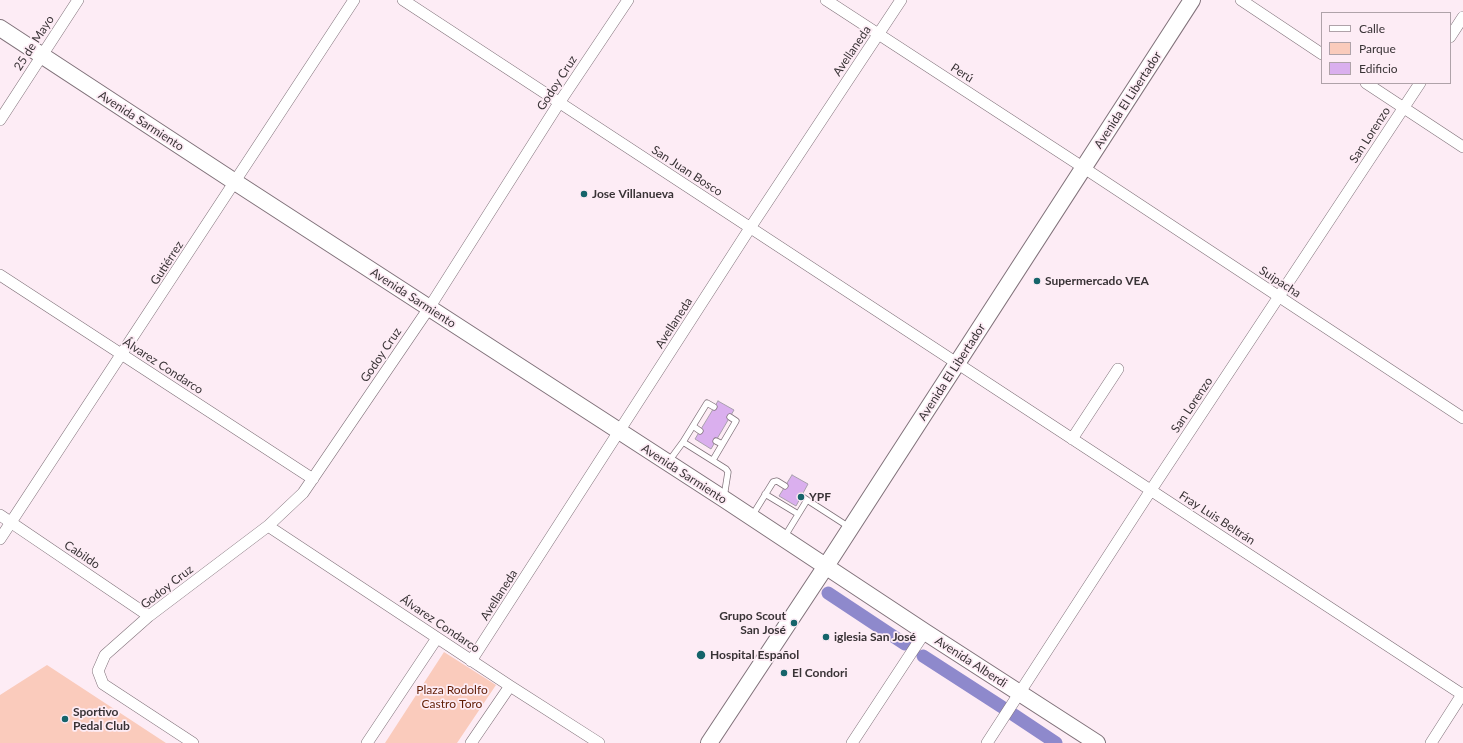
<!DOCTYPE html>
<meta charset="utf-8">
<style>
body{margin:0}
#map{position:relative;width:1463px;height:743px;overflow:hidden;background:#fdecf5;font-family:Lato,sans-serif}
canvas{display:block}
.legend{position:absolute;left:1321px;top:12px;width:130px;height:72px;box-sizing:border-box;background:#fdecf5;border:1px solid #afa2a9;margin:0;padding:5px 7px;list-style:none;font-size:12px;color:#393336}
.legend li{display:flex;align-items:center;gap:8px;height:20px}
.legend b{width:20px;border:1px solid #afa2a9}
</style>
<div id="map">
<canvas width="1463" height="743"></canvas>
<ul class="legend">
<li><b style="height:5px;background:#fff"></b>Calle</li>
<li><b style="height:11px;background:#facbbc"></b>Parque</li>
<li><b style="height:11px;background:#daafee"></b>Edificio</li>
</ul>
</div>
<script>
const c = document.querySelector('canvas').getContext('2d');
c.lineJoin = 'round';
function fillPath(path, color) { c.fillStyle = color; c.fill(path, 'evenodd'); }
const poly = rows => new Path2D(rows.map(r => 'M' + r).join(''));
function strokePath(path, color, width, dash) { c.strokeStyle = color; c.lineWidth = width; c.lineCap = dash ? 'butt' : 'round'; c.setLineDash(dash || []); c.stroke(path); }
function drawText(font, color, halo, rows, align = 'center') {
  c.font = font + ' Lato,sans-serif'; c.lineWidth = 3.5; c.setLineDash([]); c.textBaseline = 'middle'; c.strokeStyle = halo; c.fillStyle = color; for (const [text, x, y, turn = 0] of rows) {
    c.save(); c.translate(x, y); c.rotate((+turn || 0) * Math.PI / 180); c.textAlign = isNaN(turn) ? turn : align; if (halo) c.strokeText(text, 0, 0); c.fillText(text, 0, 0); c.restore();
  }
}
fillPath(poly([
 [444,652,496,685,457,743,385,743],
 [47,665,166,743,0,743,0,695]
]), '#facbbc');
strokePath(poly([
 [828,593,905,644],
 [923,656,1002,707],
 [1014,715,1056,743]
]), '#8e89cc', 13);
const building = poly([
 [718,401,734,410,711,449,695,439,718,401],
 [792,475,808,484,796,506,779,496,792,475]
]);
fillPath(building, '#daafee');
strokePath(building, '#a9a0ad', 1);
const service = poly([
 [693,426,700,431],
 [716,441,722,444],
 [683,442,726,469,728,472,724,497],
 [713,460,736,421,730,417],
 [669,461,683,442,707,403,714,407],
 [765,494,798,514],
 [801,496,849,527],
 [752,516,773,482,777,481,785,486],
 [785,536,807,500]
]);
const minor = poly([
 [403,0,1463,695],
 [826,0,1084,168,1463,418],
 [1241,0,1322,54],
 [1450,37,1463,17],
 [1366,83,1463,147],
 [0,120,78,0],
 [0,275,313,479],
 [1072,439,1118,369],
 [0,515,149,616],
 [268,526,510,686,599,743],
 [0,539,354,0],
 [471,661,750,228,901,0],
 [193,743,103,684,98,671,105,655,149,616,268,526,303,493,429,308,559,103,628,0],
 [367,743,437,638],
 [471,743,510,686],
 [852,743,925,632],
 [987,743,1151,490,1420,83],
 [1431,743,1463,693]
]);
const secondary = poly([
 [0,28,235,182,724,499,925,632,1097,743],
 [709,743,826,566,1192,0]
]);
strokePath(service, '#80727a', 7);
strokePath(minor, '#80727a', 12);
strokePath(secondary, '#80727a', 18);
strokePath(service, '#fff', 5.5);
strokePath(minor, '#fff', 11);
strokePath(secondary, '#fff', 16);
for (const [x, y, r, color] of [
 [584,194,4,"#15646a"],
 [1037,281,4,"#15646a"],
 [801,497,4,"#15646a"],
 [794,623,4,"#15646a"],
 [826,637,4,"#15646a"],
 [701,655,5,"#15646a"],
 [784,673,4,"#15646a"],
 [65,719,4,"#15646a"]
]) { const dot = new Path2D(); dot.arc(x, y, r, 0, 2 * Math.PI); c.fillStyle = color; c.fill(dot); strokePath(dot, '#fdecf5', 1.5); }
drawText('12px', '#393336', '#fdecf5', [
 ["25 de Mayo",34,43,-57],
 ["Avellaneda",852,51,-56],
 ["Perú",962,73,33],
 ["Godoy Cruz",557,83,-57],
 ["Avenida El Libertador",1128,100,-57],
 ["Avenida Sarmiento",141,121,33],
 ["San Lorenzo",1370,135,-57],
 ["San Juan Bosco",687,171,33],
 ["Gutiérrez",167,263,-57],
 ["Suipacha",1280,282,33],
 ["Avenida Sarmiento",413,298,33],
 ["Avellaneda",674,323,-57],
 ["Godoy Cruz",381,355,-56],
 ["Álvarez Condarco",163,366,33],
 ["Avenida El Libertador",952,372,-57],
 ["San Lorenzo",1192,405,-56],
 ["Avenida Sarmiento",684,474,33],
 ["Fray Luis Beltrán",1217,518,33],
 ["Cabildo",82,555,34],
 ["Godoy Cruz",167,587,-38],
 ["Avellaneda",499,595,-57],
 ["Álvarez Condarco",440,624,34],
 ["Avenida Alberdi",971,662,33]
]);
drawText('bold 12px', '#393336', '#fdecf5', [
 ["Jose Villanueva",592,194],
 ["Supermercado VEA",1045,281],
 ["YPF",809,497],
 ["Grupo Scout",786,616,"right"],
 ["San José",786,630,"right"],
 ["iglesia San José",834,637],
 ["Hospital Español",710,655],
 ["El Condori",792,673],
 ["Sportivo",73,712],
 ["Pedal Club",73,726]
], 'left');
drawText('12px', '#611e05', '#fdecf5', [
 ["Plaza Rodolfo",452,690],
 ["Castro Toro",452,704]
]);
</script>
